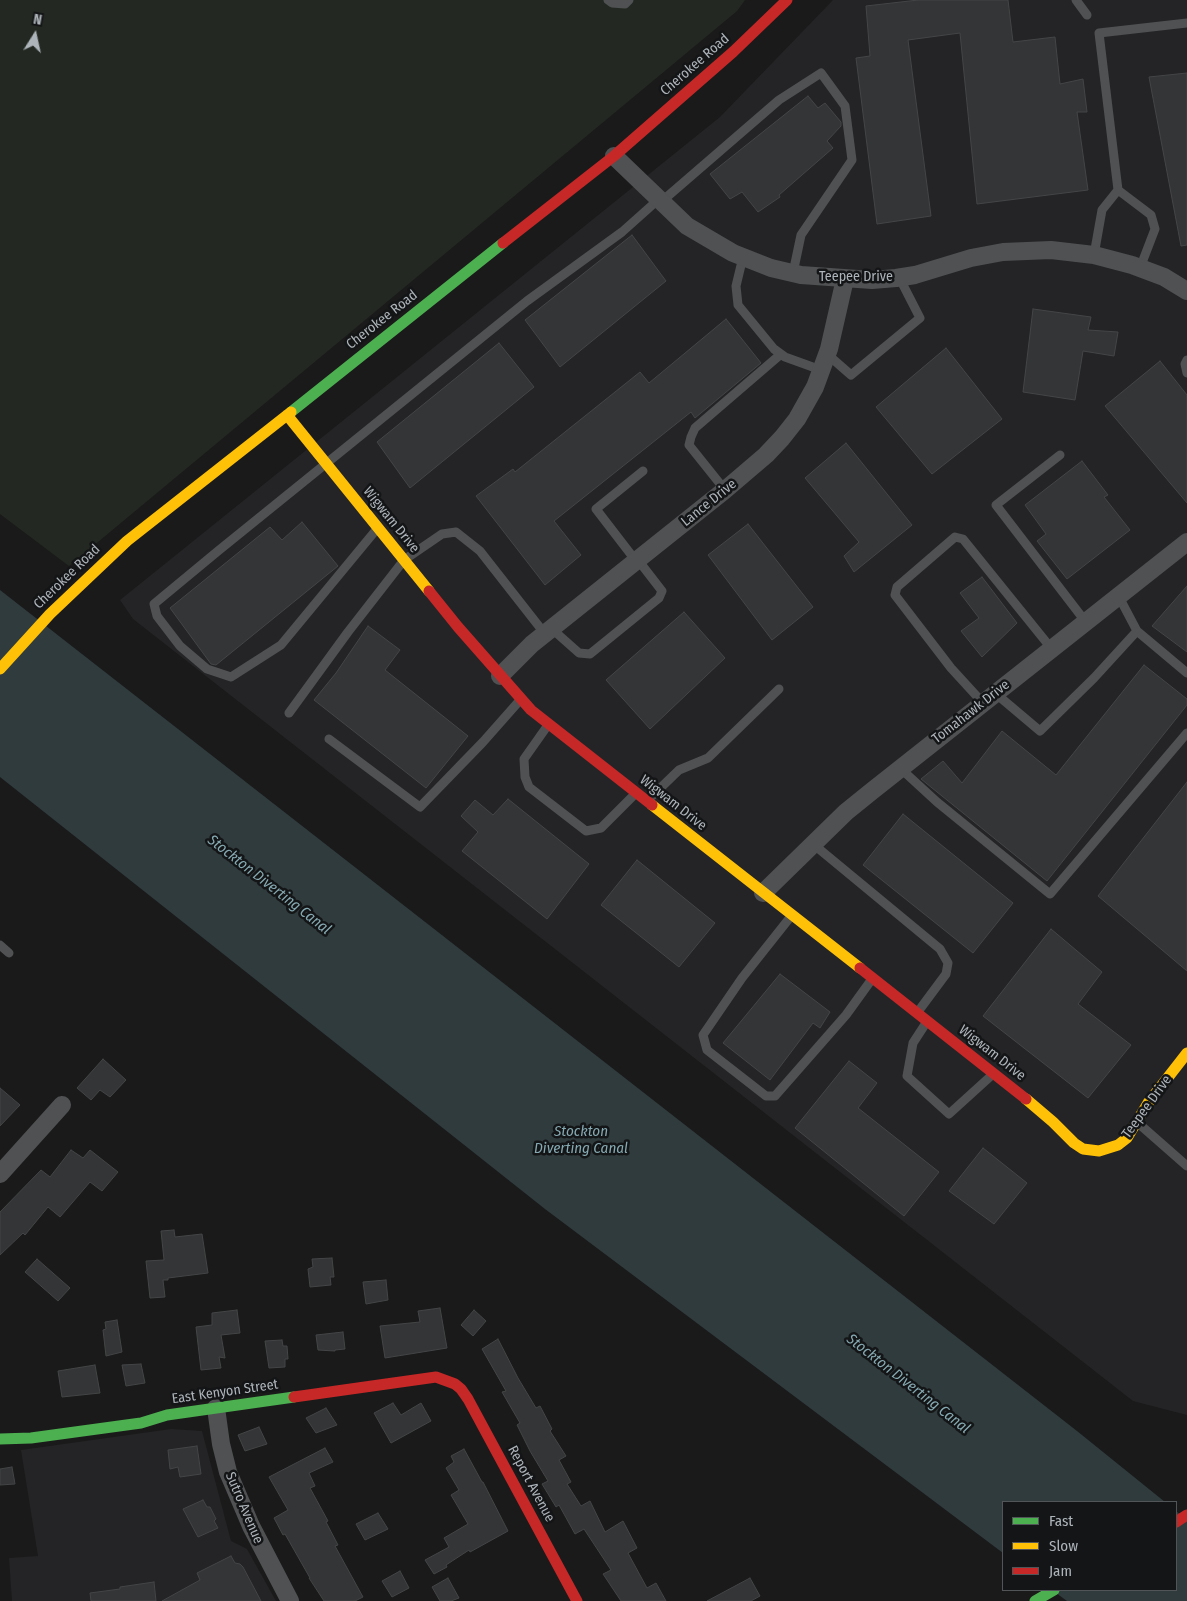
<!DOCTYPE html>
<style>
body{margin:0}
#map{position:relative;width:1187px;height:1601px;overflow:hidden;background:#1a1a1a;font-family:"Fira Sans Condensed",sans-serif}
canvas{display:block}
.legend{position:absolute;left:1002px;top:1501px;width:175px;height:90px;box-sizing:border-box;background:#141516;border:1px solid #515558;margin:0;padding:6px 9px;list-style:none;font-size:15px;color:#adb4ba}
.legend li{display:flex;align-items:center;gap:10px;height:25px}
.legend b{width:25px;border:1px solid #515558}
.north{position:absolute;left:10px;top:10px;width:50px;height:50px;-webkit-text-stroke:4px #141516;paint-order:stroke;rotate:10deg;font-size:14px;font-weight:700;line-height:20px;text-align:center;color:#adb4ba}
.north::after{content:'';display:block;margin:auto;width:18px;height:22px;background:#adb4ba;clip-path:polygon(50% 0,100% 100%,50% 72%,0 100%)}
</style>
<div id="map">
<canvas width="1187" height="1601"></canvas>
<ul class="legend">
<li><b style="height:6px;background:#4caf50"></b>Fast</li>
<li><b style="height:6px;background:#ffc107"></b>Slow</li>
<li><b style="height:6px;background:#c62828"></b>Jam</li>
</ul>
<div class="north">N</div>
</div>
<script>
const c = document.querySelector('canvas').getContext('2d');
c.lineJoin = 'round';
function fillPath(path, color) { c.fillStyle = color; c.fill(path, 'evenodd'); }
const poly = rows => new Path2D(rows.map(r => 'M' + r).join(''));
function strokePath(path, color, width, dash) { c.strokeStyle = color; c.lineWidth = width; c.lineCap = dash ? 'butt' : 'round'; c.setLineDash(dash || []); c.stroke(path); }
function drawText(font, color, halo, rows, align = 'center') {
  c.font = font + ' "Fira Sans Condensed",sans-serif'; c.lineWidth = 5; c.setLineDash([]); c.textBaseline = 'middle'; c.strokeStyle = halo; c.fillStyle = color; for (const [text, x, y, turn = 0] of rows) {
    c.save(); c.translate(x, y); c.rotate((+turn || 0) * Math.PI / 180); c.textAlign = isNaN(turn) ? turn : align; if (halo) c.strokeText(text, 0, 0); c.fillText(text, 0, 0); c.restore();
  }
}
fillPath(poly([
 [833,0,1187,0,1187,1415,1133,1401,133,619,120,600,720,117],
 [171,1429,202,1431,231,1541,247,1549,276,1601,12,1601,9,1558,38,1556,21,1450]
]), '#242426');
fillPath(poly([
 [0,0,745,0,737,11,69,566,0,514]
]), '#232922');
fillPath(poly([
 [0,590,1077,1431,1165,1502,1003,1502,1003,1553,545,1209,0,777],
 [1176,1511,1187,1520,1187,1601,1067,1601,1052,1590,1176,1590]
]), '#303b3d');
const building = poly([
 [918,0,1008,0,1013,42,1055,37,1060,84,1083,79,1087,112,1077,112,1088,190,977,204,960,33,908,40,931,216,877,224,856,58,870,56,866,6,918,0],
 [1187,73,1187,245,1181,246,1149,77,1187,73],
 [808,96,818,108,825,103,841,122,841,126,827,141,833,148,779,195,780,197,758,212,742,192,730,199,710,174,808,96],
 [632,235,666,281,560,367,525,320,632,235],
 [1033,309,1091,317,1088,330,1118,332,1114,356,1083,351,1075,400,1023,392,1033,309],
 [726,319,761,363,695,418,691,412,554,521,581,555,545,585,476,496,513,469,515,472,640,372,649,383,726,319],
 [499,343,534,387,410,488,377,442,499,343],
 [946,348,1002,419,932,474,876,407,946,348],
 [1160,361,1187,395,1187,503,1105,406,1160,361],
 [846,443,912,525,854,572,844,556,859,542,805,478,846,443],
 [1082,461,1108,495,1104,497,1130,530,1067,579,1037,541,1046,534,1025,505,1082,461],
 [302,522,338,566,216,665,211,664,170,608,270,527,282,540,302,522],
 [748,524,813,607,772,640,708,555,748,524],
 [982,577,1017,623,982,657,961,631,979,618,960,593,982,577],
 [1187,586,1187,652,1152,626,1187,586],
 [684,612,725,658,650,729,606,680,684,612],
 [368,626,400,650,385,670,468,736,426,788,314,700,336,673,368,626],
 [1144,665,1187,699,1187,705,1047,881,921,779,943,761,962,783,1002,731,1056,775,1144,665],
 [1187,782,1187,971,1098,896,1187,782],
 [508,799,589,864,547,919,462,851,478,832,461,816,475,800,493,815,508,799],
 [903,814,1013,903,973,953,863,865,903,814],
 [637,860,715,923,679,967,601,905,637,860],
 [1051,929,1102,972,1078,1004,1131,1045,1088,1098,983,1016,1051,929],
 [780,974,830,1012,820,1028,813,1023,770,1080,723,1043,780,974],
 [103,1059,126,1080,110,1097,100,1090,91,1100,77,1088,103,1059],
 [849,1061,877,1083,858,1108,939,1172,904,1216,795,1128,849,1061],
 [0,1088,20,1105,0,1126,0,1088],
 [983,1148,1027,1183,994,1224,949,1191,983,1148],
 [71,1150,83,1158,90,1150,118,1172,102,1191,90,1182,60,1217,48,1207,25,1235,23,1233,0,1255,0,1212,41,1170,50,1177,71,1150],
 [174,1230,175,1237,202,1234,208,1273,168,1278,168,1280,163,1280,165,1297,150,1298,146,1261,164,1260,161,1231,174,1230],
 [332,1258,334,1277,330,1277,331,1285,310,1287,308,1269,313,1267,312,1259,332,1258],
 [37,1259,70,1288,58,1301,25,1272,37,1259],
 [386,1280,388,1300,366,1304,363,1282,386,1280],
 [440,1308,447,1348,385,1358,380,1326,420,1322,418,1311,440,1308],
 [237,1310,240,1333,221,1335,225,1358,219,1357,221,1368,201,1370,196,1327,212,1325,212,1313,237,1310],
 [474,1310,486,1321,473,1336,461,1325,474,1310],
 [117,1320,122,1352,106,1356,103,1330,106,1329,105,1322,117,1320],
 [343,1332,345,1349,335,1350,335,1351,318,1350,316,1335,343,1332],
 [498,1339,518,1378,536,1408,540,1406,552,1429,550,1431,566,1456,559,1460,571,1482,567,1484,581,1506,590,1501,605,1532,623,1521,637,1548,628,1553,647,1588,656,1583,666,1601,621,1601,603,1574,611,1570,584,1529,575,1534,559,1505,556,1507,542,1484,548,1481,530,1451,517,1425,520,1423,502,1392,506,1391,482,1349,498,1339],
 [282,1340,283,1346,287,1346,288,1359,285,1359,285,1367,269,1368,265,1341,282,1340],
 [141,1364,145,1383,126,1386,122,1365,141,1364],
 [95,1365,100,1393,62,1397,58,1371,95,1365],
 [393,1403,401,1415,421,1403,431,1421,391,1443,374,1413,393,1403],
 [326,1408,337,1425,316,1433,306,1418,326,1408],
 [259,1427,267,1444,245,1451,238,1435,259,1427],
 [197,1446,201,1474,180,1477,178,1467,170,1469,168,1450,197,1446],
 [325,1448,333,1462,309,1473,315,1486,310,1488,328,1521,326,1522,338,1545,335,1546,363,1597,355,1601,324,1601,309,1578,310,1578,285,1534,283,1535,274,1518,288,1510,269,1477,325,1448],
 [464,1449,482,1482,483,1482,508,1531,470,1552,469,1550,446,1565,447,1567,434,1574,425,1560,449,1547,444,1538,468,1524,451,1495,459,1490,446,1468,454,1462,451,1456,464,1449],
 [12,1467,15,1484,0,1485,0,1469,12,1467],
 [203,1500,207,1507,210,1507,216,1519,214,1521,218,1528,198,1537,183,1509,203,1500],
 [378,1513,388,1529,365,1540,356,1524,378,1513],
 [231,1556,235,1563,240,1564,243,1567,261,1601,162,1601,200,1580,197,1573,231,1556],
 [400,1571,409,1588,392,1597,382,1581,400,1571],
 [448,1578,459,1598,451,1601,440,1601,432,1587,448,1578],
 [750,1578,760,1596,751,1601,707,1601,750,1578],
 [154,1582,156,1601,91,1601,90,1593,120,1589,120,1587,154,1582]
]);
fillPath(building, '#343536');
strokePath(building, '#434546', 1);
strokePath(poly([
 [608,0,612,3,625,4,629,0],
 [1076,0,1087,15],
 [1118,190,1151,215,1155,229,1140,268],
 [661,202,779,100,821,73,845,106,852,160,801,235,793,273],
 [1094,255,1102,210,1118,190,1099,33,1187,23],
 [743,257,736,286,738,305,774,349,785,357,821,370],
 [827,354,851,375,920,318,899,277],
 [1187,360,1185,364,1187,373],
 [1060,455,996,505,1085,621],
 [725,490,689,445,691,437,695,428,781,354],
 [376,530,281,645,231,677,207,669,180,646,157,616,154,604,218,551,527,301,622,232,659,199],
 [636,561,596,509,643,471],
 [1118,595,1137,631,1187,673],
 [552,629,579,653,590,654,659,598,662,591,638,560],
 [995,693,1040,731,1094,678,1137,631],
 [983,703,951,668,895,595,897,587,955,537,963,539,1051,648],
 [289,713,348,632,404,560,442,534,456,532,480,551,545,634],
 [548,725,524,759,525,777,529,787,586,831,601,828,636,793],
 [329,739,420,807,483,742,521,699],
 [900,768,937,802,1050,894,1187,733],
 [649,799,679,770,708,758,779,689],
 [813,844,940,949,948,963,946,974,917,1013],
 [792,915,742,978,703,1035,707,1050,766,1096,775,1096,846,1015,872,979],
 [0,945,9,953],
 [926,1023,913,1043,907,1076,949,1114,992,1075],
 [1138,1123,1187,1166]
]), '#4f5153', 9);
strokePath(poly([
 [614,156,687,226,733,253,771,268,801,275,872,280,896,278,915,275,971,258,1003,252,1051,250,1094,255,1132,265,1164,277,1187,291],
 [500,676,532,644,725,490,766,455,782,438,797,419,815,387,829,349,845,279],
 [763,893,846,812,872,791,1187,542],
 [0,1174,62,1105],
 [216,1408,221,1444,228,1472,251,1526,290,1601]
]), '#4f5153', 18);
strokePath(poly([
 [291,412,503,243],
 [0,1439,31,1438,141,1423,167,1415,294,1397],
 [1035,1601,1054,1590]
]), '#4caf50', 11);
strokePath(poly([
 [287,415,429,591],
 [0,669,50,614,127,541,291,412],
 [652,805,860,968],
 [1026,1099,1053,1122,1074,1143,1083,1149,1099,1151,1118,1145,1127,1138,1148,1103,1187,1053]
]), '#ffc107', 11);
strokePath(poly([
 [503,243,614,156,733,52,787,0],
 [429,591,458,627,531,710,652,805],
 [860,968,1026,1099],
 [294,1397,436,1377,455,1384,461,1389,468,1399,577,1601],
 [1176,1522,1187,1515]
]), '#c62828', 11);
drawText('14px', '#adb4ba', '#141516', [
 ["Cherokee Road",695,65,-41],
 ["Teepee Drive",856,277],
 ["Cherokee Road",382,320,-38],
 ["Lance Drive",709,503,-39],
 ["Wigwam Drive",391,520,51],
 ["Cherokee Road",67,577,-44],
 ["Tomahawk Drive",971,712,-38],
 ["Wigwam Drive",673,803,38],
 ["Wigwam Drive",992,1053,38],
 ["Teepee Drive",1147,1107,-54],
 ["East Kenyon Street",225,1392,-8],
 ["Report Avenue",531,1484,62],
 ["Sutro Avenue",244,1508,67]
]);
drawText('italic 15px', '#86aab3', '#141516', [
 ["Stockton Diverting Canal",269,885,38],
 ["Stockton",581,1132],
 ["Diverting Canal",581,1149],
 ["Stockton Diverting Canal",908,1384,38]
]);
</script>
